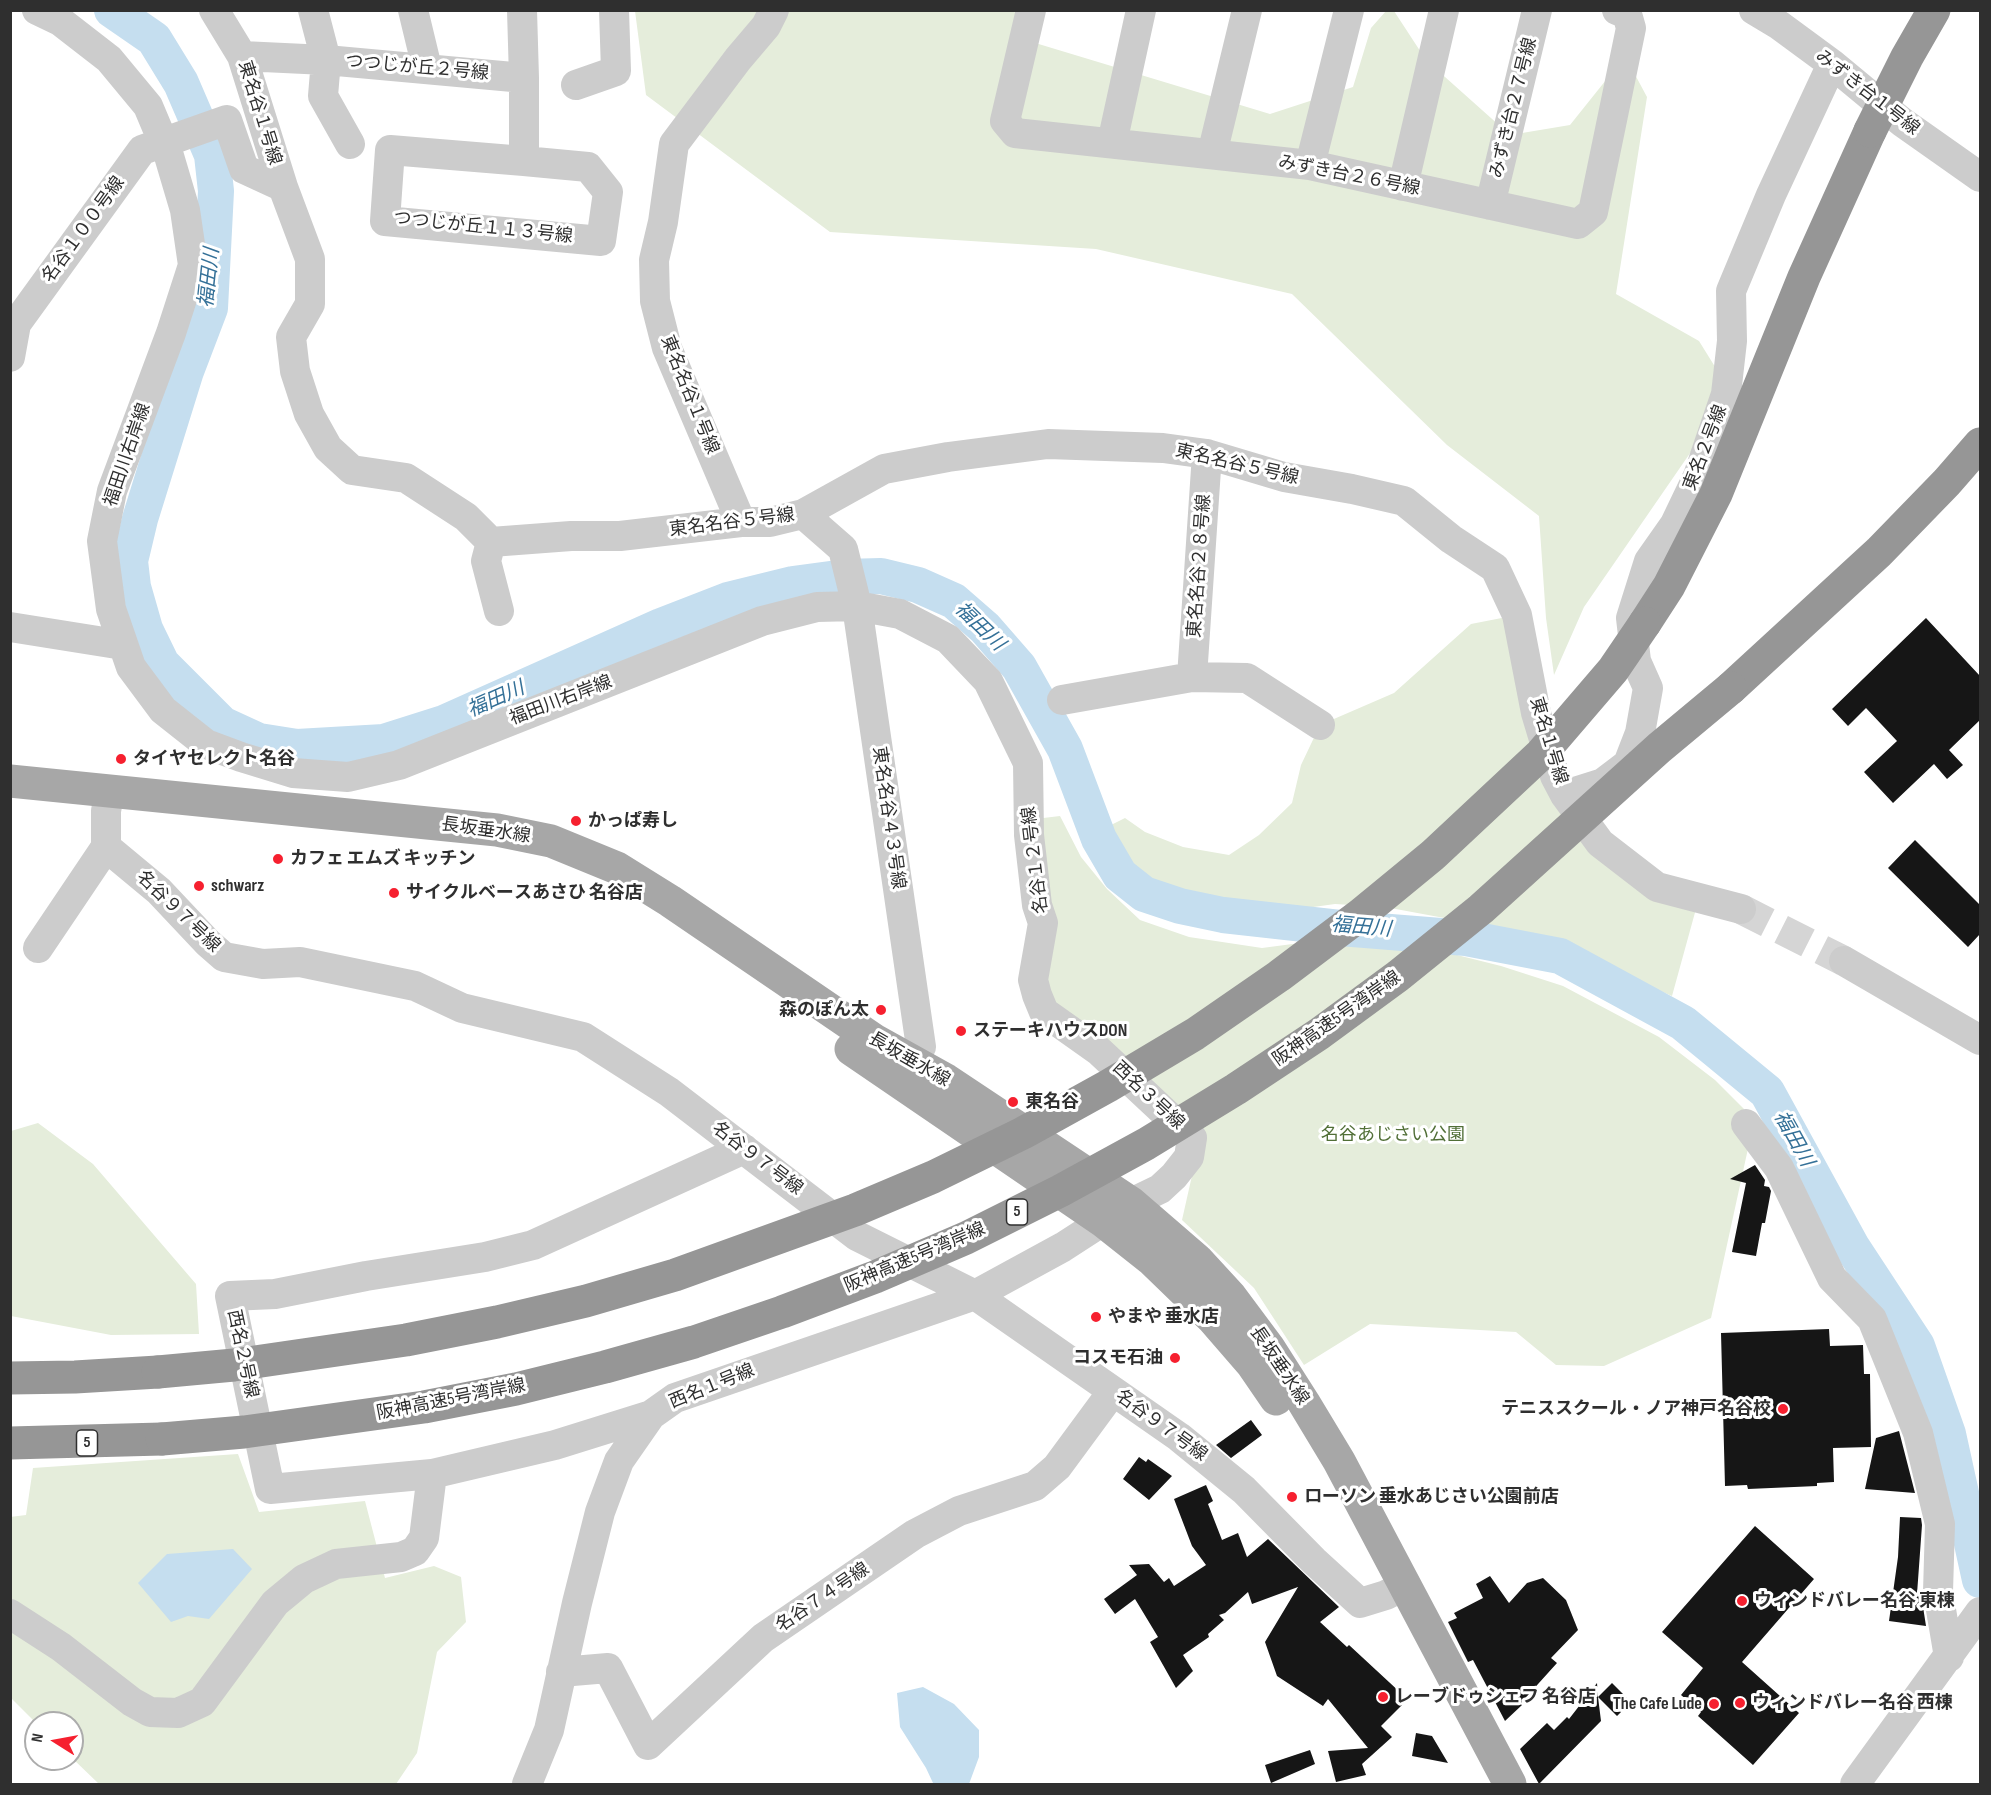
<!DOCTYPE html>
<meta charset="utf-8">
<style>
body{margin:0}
#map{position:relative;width:1991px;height:1795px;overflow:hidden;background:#fff;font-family:"Sofia Sans Condensed",sans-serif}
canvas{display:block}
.frame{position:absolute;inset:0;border:12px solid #2f2f2f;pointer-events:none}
.north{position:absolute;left:24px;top:1711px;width:60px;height:60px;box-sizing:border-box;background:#fff;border:2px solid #acacac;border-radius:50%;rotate:281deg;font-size:16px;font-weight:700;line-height:24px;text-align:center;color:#2f2f2f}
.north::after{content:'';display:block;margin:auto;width:21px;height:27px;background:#f6202f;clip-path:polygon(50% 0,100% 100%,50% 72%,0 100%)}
</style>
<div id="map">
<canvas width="1991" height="1795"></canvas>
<div class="frame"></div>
<div class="north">N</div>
</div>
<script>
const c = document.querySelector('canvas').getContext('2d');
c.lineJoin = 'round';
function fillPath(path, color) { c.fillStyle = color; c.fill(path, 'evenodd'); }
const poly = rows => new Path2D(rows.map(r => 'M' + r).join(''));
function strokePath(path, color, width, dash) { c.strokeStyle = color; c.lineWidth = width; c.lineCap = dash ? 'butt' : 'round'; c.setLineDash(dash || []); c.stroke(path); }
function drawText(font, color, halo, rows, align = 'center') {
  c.font = font + ' "Sofia Sans Condensed","Noto Sans JP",sans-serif'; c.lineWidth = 6; c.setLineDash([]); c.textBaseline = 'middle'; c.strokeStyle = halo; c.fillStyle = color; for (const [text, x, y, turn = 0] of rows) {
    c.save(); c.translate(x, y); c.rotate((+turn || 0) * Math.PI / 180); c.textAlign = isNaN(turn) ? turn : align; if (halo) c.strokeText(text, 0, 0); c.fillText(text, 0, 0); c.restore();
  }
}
fillPath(poly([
 [635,11,1014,11,1032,42,1270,114,1353,87,1371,28,1386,11,1394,11,1426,60,1510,135,1570,125,1606,80,1632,69,1647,97,1616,294,1699,341,1717,370,1706,430,1584,607,1554,675,1546,618,1539,516,1447,445,1292,294,1096,249,830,232,646,95],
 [1517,615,1536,713,1600,843,1699,898,1672,996,1543,940,1509,930,1385,907,1335,904,1299,909,1233,906,1184,899,1152,884,1103,829,1125,818,1145,832,1183,847,1229,855,1259,835,1292,803,1301,765,1320,725,1394,693,1471,624],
 [1060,816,1081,857,1107,889,1140,920,1189,937,1262,948,1323,940,1392,943,1457,955,1501,966,1563,986,1659,1037,1715,1080,1765,1130,1749,1144,1711,1318,1604,1366,1556,1365,1516,1332,1370,1324,1304,1365,1254,1288,1182,1220,1200,1140,1047,999,1035,819],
 [38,1123,93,1164,196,1284,199,1334,111,1335,11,1316,11,1131],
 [238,1454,259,1512,365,1501,385,1578,434,1566,461,1577,466,1622,437,1652,417,1753,396,1784,99,1784,72,1758,72,1723,36,1723,11,1698,10,1517,26,1515,33,1468]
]), '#e5eddb');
fillPath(poly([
 [233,1549,252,1569,209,1619,188,1616,171,1622,138,1583,167,1554],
 [923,1687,954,1704,979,1730,979,1757,969,1784,933,1783,926,1768,900,1727,897,1693]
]), '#c5deef');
strokePath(poly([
 [112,10,154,39,181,83,212,155,216,191,210,308,186,371,140,519,130,561,133,587,145,629,162,664,222,724,259,741,297,747,384,742,444,723,661,626,728,600,793,584,845,577,881,576,918,585,954,601,985,628,1019,667,1065,749,1099,839,1120,875,1144,894,1180,906,1223,915,1340,928,1466,938,1560,956,1683,1023,1767,1092,1852,1247,1917,1346,1948,1434,1980,1580]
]), '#c5deef', 36);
fillPath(poly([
 [1926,618,1980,676,1980,720,1949,750,1963,765,1947,779,1934,764,1893,803,1864,772,1897,741,1866,708,1848,726,1832,709],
 [1915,840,1980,905,1980,934,1968,947,1888,868],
 [1755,1165,1765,1180,1764,1186,1769,1187,1771,1191,1765,1223,1762,1223,1756,1256,1732,1252,1746,1183,1730,1179],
 [1829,1329,1830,1346,1863,1345,1864,1374,1870,1374,1871,1447,1833,1448,1834,1482,1817,1483,1817,1486,1748,1489,1747,1485,1725,1486,1721,1333],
 [1251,1420,1262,1435,1231,1458,1216,1445],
 [1899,1431,1915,1493,1865,1489,1876,1438],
 [1139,1457,1146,1462,1148,1459,1172,1476,1149,1500,1123,1479],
 [1206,1485,1213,1501,1208,1504,1222,1540,1238,1533,1247,1557,1268,1539,1339,1607,1320,1622,1347,1647,1349,1645,1403,1695,1402,1705,1381,1726,1392,1737,1362,1764,1366,1775,1336,1782,1328,1751,1368,1748,1328,1699,1323,1706,1277,1676,1265,1642,1298,1587,1252,1604,1248,1592,1225,1613,1219,1615,1224,1620,1208,1634,1209,1637,1183,1655,1193,1671,1176,1688,1150,1642,1158,1637,1135,1599,1115,1614,1104,1599,1137,1575,1129,1565,1149,1564,1164,1582,1169,1578,1174,1586,1206,1565,1192,1546,1174,1499],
 [1900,1517,1921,1518,1922,1525,1917,1594,1921,1594,1926,1626,1889,1621,1898,1557],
 [1755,1526,1814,1579,1742,1662,1799,1713,1753,1765,1698,1716,1701,1712,1681,1695,1703,1668,1662,1632],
 [1490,1576,1509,1603,1527,1583,1543,1578,1566,1600,1578,1630,1551,1658,1557,1663,1520,1704,1522,1705,1505,1721,1473,1660,1468,1662,1448,1622,1457,1618,1454,1613,1483,1598,1476,1584],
 [1597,1683,1598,1697,1612,1683,1631,1702,1617,1716,1598,1697,1601,1721,1539,1784,1520,1749,1547,1723,1554,1730,1567,1717,1569,1719],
 [1416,1733,1432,1736,1448,1763,1412,1756],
 [1310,1750,1315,1764,1271,1783,1265,1765]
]), '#161616');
strokePath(poly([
 [1741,909,1844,961]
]), '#d5d5d5', 30, [30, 15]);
strokePath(poly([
 [37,10,60,21,109,59,148,106,169,156,185,210,193,265,171,333,112,491,102,541,111,609,131,667,163,710,206,744,241,757,293,773,348,777,399,765,762,621,817,607,857,606,900,614,948,639,988,681,1028,763,1029,835,1037,905,1043,923,1033,980,1037,995,1044,1012,1099,1051,1192,1138,1189,1157,1174,1176,1160,1189,1131,1203,1063,1247,975,1295,675,1398,651,1415,619,1461,600,1512,577,1603,549,1730,527,1784],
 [214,10,242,56,283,187,310,259,310,304,291,337,295,371,309,414,328,448,352,470,406,478,466,517,491,542,571,536,620,536,741,522,770,522,803,514,884,469,948,457,1048,444,1163,448,1207,454,1284,477,1352,489,1404,501,1451,539,1495,568,1517,615,1536,713,1555,776,1565,795,1600,843,1657,887,1741,909],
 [313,10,326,60,323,96,350,144],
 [413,10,427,68],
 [1031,10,1005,121,1015,133,1310,165,1578,224,1593,212,1631,28,1627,14,1617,10],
 [1754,10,1779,25,1832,64,1902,122,1980,177],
 [242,56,326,60,524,78,522,10],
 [524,78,524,161,588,167,608,192,601,241,385,221,390,150,524,161],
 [576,85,616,71,614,10],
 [1112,143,1141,10],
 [1212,154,1247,10],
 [1310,165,1349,10],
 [1403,186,1444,10],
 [1490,205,1537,10],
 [10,325,16,324,142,150,227,120,244,169,283,187],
 [10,357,16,324],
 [803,514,843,549,857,606,921,1047,901,1081],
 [741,522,667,348,655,301,654,260,663,222,674,144,738,59,766,26,774,10],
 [491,542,486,561,499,611],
 [10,627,123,645],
 [1192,677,1207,454],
 [1062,700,1192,677,1247,678,1320,725],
 [110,790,106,811,106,847,159,891,208,943,224,957,263,964,300,962,415,986,462,1008,583,1037,669,1092,857,1236,975,1295,1179,1437,1244,1490,1314,1561,1360,1603,1386,1595,1405,1585],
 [1565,795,1603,783,1628,764,1640,733,1648,688,1636,661,1631,618,1649,561,1675,524,1698,476,1726,394,1732,341,1731,291,1771,195,1832,64],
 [38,948,106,847],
 [1844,961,1980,1040],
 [1746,1124,1779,1168,1832,1278,1872,1319,1918,1433,1940,1524,1938,1592,1949,1657],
 [651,1415,555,1445,432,1474,270,1489,230,1296,275,1294,366,1276,485,1257,533,1245,744,1149],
 [10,1614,61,1647,132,1702,150,1712,178,1713,202,1702,275,1603,304,1579,336,1564,401,1557,415,1551,424,1538,432,1474],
 [561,1672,608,1668,648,1745,763,1638,915,1534,959,1511,1035,1486,1057,1467,1113,1391],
 [1855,1784,1980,1612]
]), '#ccc', 30);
strokePath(poly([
 [10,781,497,830,551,841,617,868,670,901,874,1040,946,1080,1131,1203,1197,1260,1231,1297,1269,1348,1304,1403,1339,1461,1510,1784],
 [851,1049,1103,1221,1151,1259,1213,1319,1252,1364,1276,1399]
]), '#a7a7a7', 33);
strokePath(poly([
 [1645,623,1669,586,1716,494,1804,277,1870,131],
 [1731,688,1879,552,1947,482,1980,444],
 [10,1378,75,1377,158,1372],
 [10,1443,162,1439]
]), '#969696', 33);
strokePath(poly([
 [1870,131,1907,57,1934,10],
 [158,1372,234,1365,406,1340,497,1322,586,1301,675,1275,855,1210,933,1177,1023,1133,1108,1086,1195,1034,1279,976,1360,915,1433,855,1541,754,1613,670,1645,623],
 [162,1439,244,1432,424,1407,516,1389,605,1367,694,1342,782,1312,875,1277,966,1238,1060,1191,1146,1144,1236,1089,1319,1034,1398,976,1481,909,1659,748,1731,688]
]), '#969696', 33);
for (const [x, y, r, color] of [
 [121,759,6,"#f6202f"],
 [576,821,6,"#f6202f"],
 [278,859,6,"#f6202f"],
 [199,886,6,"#f6202f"],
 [394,893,6,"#f6202f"],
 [881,1010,6,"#f6202f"],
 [961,1031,6,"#f6202f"],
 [1013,1102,6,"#f6202f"],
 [1096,1317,6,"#f6202f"],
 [1175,1358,6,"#f6202f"],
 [1783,1409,6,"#f6202f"],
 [1292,1497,6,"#f6202f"],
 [1742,1601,6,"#f6202f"],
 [1383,1697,6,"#f6202f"],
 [1740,1703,6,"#f6202f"],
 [1714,1704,6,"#f6202f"]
]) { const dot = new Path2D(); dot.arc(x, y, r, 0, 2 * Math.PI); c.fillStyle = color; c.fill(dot); strokePath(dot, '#fff', 2); }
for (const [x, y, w] of [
 [1017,1212,21],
 [87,1443,21]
]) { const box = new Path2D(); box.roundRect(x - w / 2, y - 13, w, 26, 4.5); c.fillStyle = '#fff'; c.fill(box); strokePath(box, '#2f2f2f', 1.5); }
drawText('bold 16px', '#2f2f2f', null, [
 ["5",1017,1212],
 ["5",87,1443]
]);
drawText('18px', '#2f2f2f', '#fff', [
 ["つつじが丘２号線",417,68,5],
 ["みずき台１号線",1867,93,38],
 ["みずき台２７号線",1514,108,-76],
 ["東名谷１号線",259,113,73],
 ["みずき台２６号線",1349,176,11],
 ["つつじが丘１１３号線",483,228,6],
 ["名谷１００号線",84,230,-54],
 ["東名名谷１号線",689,395,68],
 ["東名２号線",1706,448,-69],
 ["福田川右岸線",128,455,-71],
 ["東名名谷５号線",1237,465,13],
 ["東名名谷５号線",732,523,-7],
 ["東名名谷２８号線",1200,566,-86],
 ["福田川右岸線",561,701,-21],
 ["東名１号線",1548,741,73],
 ["東名名谷４３号線",888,818,82],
 ["長坂垂水線",486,831,8],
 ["名谷１２号線",1036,860,-97],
 ["名谷９７号線",178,912,44],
 ["阪神高速5号湾岸線",1337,1019,-35],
 ["長坂垂水線",909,1060,30],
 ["西名３号線",1148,1096,43],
 ["名谷９７号線",757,1159,37],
 ["阪神高速5号湾岸線",915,1258,-23],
 ["西名２号線",242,1354,78],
 ["長坂垂水線",1279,1366,56],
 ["西名１号線",712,1387,-22],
 ["阪神高速5号湾岸線",451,1400,-11],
 ["名谷９７号線",1161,1426,36],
 ["名谷７４号線",823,1598,-34]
]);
drawText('bold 18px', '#2f2f2f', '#fff', [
 ["タイヤセレクト名谷",133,759],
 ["かっぱ寿し",588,821],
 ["カフェ エムズ キッチン",290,859],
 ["schwarz",211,886],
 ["サイクルベースあさひ 名谷店",406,893],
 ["森のぽん太",869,1010,"right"],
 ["ステーキハウスDON",973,1031],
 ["東名谷",1025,1102],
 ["やまや 垂水店",1108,1317],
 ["コスモ石油",1163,1358,"right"],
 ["テニススクール・ノア神戸名谷校",1771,1409,"right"],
 ["ローソン 垂水あじさい公園前店",1304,1497],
 ["ウィンドバレー名谷 東棟",1754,1601],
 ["レーブドゥシェフ 名谷店",1395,1697],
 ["ウィンドバレー名谷 西棟",1752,1703],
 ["The Cafe Lude",1702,1704,"right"]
], 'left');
drawText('18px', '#516f37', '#fff', [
 ["名谷あじさい公園",1393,1135]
]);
drawText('italic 20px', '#357198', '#fff', [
 ["福田川",210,278,-84],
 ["福田川",979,627,44],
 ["福田川",496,700,-24],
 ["福田川",1361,928,5],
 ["福田川",1793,1139,61]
]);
</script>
